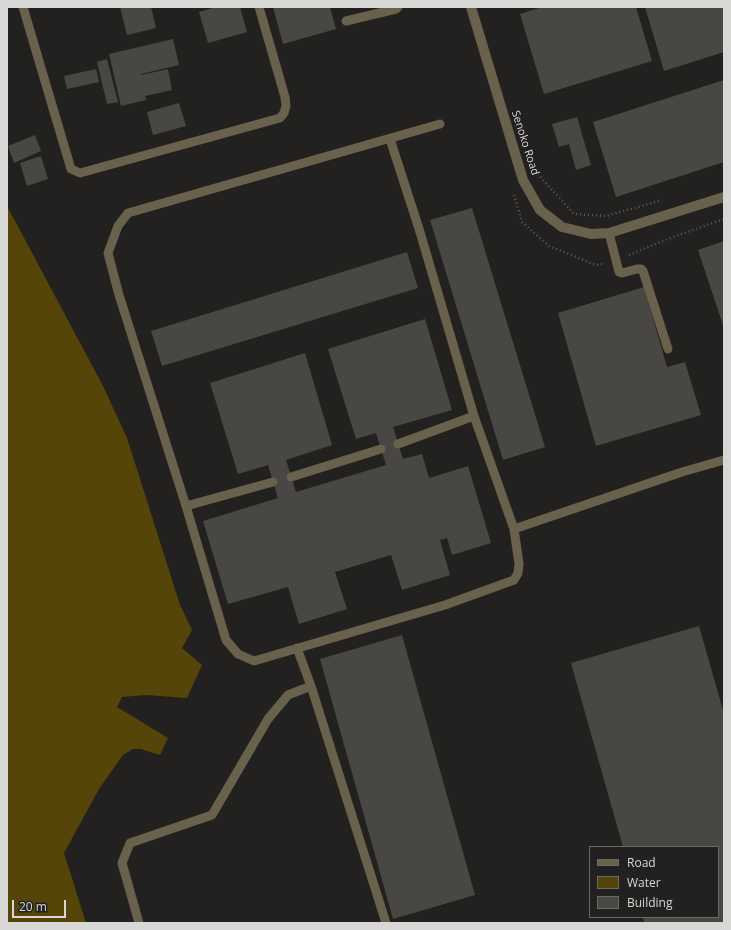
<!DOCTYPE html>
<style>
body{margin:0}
#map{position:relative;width:731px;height:930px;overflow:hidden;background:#22211f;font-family:"Open Sans",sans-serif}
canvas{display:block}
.frame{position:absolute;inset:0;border:8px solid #d7d7d5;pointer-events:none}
.legend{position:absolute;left:589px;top:846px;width:130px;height:72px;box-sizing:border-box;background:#22211f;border:1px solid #6a6a68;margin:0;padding:5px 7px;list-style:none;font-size:12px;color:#d7d7d5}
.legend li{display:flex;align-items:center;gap:8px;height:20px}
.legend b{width:20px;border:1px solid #6a6a68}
.scale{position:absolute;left:12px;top:900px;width:54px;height:18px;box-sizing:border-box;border:2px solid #d7d7d5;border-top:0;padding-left:5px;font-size:12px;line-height:14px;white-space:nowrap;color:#d7d7d5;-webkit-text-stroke:3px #22211f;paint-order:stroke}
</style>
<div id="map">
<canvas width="731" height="930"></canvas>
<div class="frame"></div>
<ul class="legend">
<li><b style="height:5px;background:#68614b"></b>Road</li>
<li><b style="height:11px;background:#564508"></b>Water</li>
<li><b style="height:11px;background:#484744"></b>Building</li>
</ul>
<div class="scale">20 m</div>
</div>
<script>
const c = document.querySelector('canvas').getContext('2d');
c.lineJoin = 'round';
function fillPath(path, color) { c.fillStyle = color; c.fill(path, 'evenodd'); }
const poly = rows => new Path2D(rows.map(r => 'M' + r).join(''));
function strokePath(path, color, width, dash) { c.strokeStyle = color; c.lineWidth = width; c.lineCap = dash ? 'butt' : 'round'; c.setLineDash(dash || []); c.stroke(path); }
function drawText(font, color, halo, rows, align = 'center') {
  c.font = font + ' "Open Sans",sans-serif'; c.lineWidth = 3.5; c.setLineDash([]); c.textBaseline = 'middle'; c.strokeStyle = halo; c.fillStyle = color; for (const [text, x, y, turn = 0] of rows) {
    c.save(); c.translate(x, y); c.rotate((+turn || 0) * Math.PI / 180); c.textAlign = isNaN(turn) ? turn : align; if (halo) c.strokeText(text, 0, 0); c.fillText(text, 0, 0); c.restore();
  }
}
fillPath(poly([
 [7,206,103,386,127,438,180,605,192,630,182,648,202,665,187,698,146,695,122,697,117,707,168,738,160,755,141,749,133,749,123,755,99,789,64,853,86,923,7,923]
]), '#564508');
fillPath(poly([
 [120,7,151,7,156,28,127,35],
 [216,7,240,7,247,32,208,43,199,12],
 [273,7,330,7,336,29,283,44],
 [542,7,636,7,652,61,544,94,520,14],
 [645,7,724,7,724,52,664,71],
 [173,39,179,65,141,74,141,75,168,69,172,90,145,96,146,100,121,106,109,54],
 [107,59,118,102,107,104,97,62],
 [96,69,99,82,67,89,64,76],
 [724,80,724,162,616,197,593,122],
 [179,103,186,126,153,135,147,112],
 [577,117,591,165,576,170,569,144,559,147,552,124],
 [35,135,41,151,14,163,8,146],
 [41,156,48,179,27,186,20,163],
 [472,208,545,447,503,460,430,220],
 [724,241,724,328,698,250],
 [407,252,418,288,162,366,151,331],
 [644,287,667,367,685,362,701,415,596,446,558,313],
 [425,319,452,410,393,427,403,459,422,454,429,478,468,466,491,543,452,555,447,538,440,540,450,575,402,590,391,555,335,572,347,609,299,624,288,587,228,604,203,521,278,498,268,465,238,474,210,383,305,353,332,445,286,460,296,492,386,465,376,433,356,439,328,349],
 [699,626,724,714,724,923,644,923,643,917,718,917,718,847,623,847,571,663],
 [402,635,475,895,393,919,320,659]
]), '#484744');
strokePath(poly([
 [535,171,574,214,606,216,659,201],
 [514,195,522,222,549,246,596,265,603,264],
 [629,255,665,240,724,219]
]), '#5c5b59', 2.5, [1, 3]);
strokePath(poly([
 [23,7,71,169,80,173,280,118,284,113,286,106,285,97,259,7],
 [346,21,396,9,398,7],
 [390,139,420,232,474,416,514,529,519,564,518,573,514,580,445,605,254,661,238,654,226,640,186,506,119,295,108,253,118,226,128,213,440,124],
 [609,233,619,272,622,273,637,269,641,269,643,271,668,349],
 [398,444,474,416],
 [291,477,381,449],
 [186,506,273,482],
 [514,529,682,472,724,460],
 [297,648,311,686,386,923],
 [139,923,122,863,130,843,212,815,268,719,288,695,311,686]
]), '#68614b', 9);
strokePath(poly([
 [471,7,523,180,540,210,562,227,591,234,609,233,724,197]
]), '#68614b', 10);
drawText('11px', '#d7d7d5', '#22211f', [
 ["Senoko Road",525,143,72]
]);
</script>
